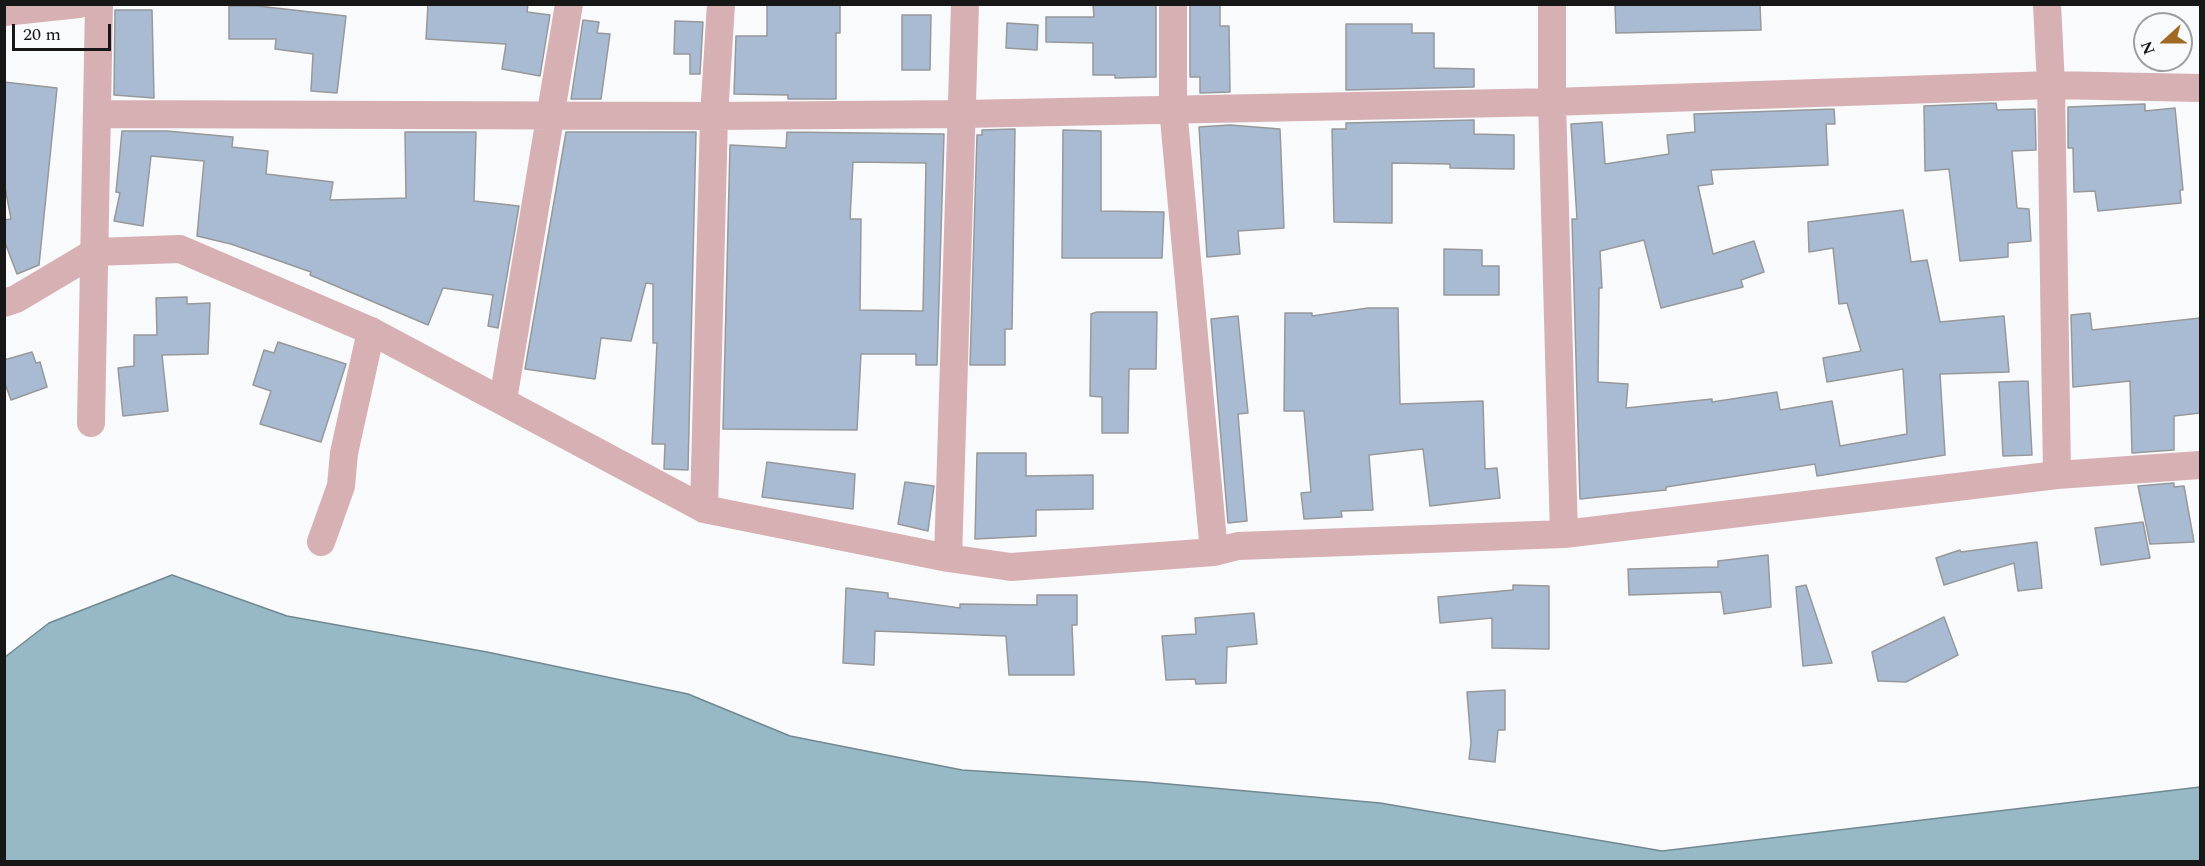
<!DOCTYPE html>
<style>
body{margin:0}
#map{position:relative;width:2205px;height:866px;overflow:hidden;background:#f8fafc;font-family:Spectral,serif}
canvas{display:block}
.frame{position:absolute;inset:0;border:6px solid #171718;pointer-events:none}
.north{position:absolute;left:2133px;top:12px;width:60px;height:60px;box-sizing:border-box;background:#f8fafc;border:2px solid #9e9fa1;border-radius:50%;rotate:249deg;font-size:16px;font-weight:700;line-height:24px;text-align:center;color:#171718}
.north::after{content:'';display:block;margin:auto;width:21px;height:27px;background:#a06a24;clip-path:polygon(50% 0,100% 100%,50% 72%,0 100%)}
.scale{position:absolute;left:12px;top:24px;width:99px;height:27px;box-sizing:border-box;border:3px solid #171718;border-top:0;padding-left:8px;font-size:18px;line-height:21px;white-space:nowrap;color:#171718;-webkit-text-stroke:4px #f8fafc;paint-order:stroke}
</style>
<div id="map">
<canvas width="2205" height="866"></canvas>
<div class="frame"></div>
<div class="north">N</div>
<div class="scale">20 m</div>
</div>
<script>
const c = document.querySelector('canvas').getContext('2d');
c.lineJoin = 'round';
function fillPath(path, color) { c.fillStyle = color; c.fill(path, 'evenodd'); }
const poly = rows => new Path2D(rows.map(r => 'M' + r).join(''));
function strokePath(path, color, width, dash) { c.strokeStyle = color; c.lineWidth = width; c.lineCap = dash ? 'butt' : 'round'; c.setLineDash(dash || []); c.stroke(path); }
const water = poly([
 [172,575,287,616,487,652,688,694,790,736,962,770,1146,782,1380,803,1662,851,2200,787,2200,861,5,861,5,657,49,623,172,575]
]);
fillPath(water, '#97b9c5');
strokePath(water, '#718891', 1.5);
const building = poly([
 [428,4,528,4,527,12,550,15,540,76,502,69,506,44,426,39,428,4],
 [767,4,840,4,840,33,836,33,836,99,788,99,788,95,734,94,736,36,767,36,767,4],
 [1093,4,1156,4,1156,77,1115,78,1115,75,1093,75,1093,43,1046,42,1046,17,1094,17,1093,4],
 [1190,4,1220,4,1220,26,1229,26,1230,92,1200,93,1200,77,1190,77,1190,4],
 [1615,4,1760,4,1761,30,1616,33,1615,4],
 [229,6,258,6,346,16,337,93,311,91,313,54,275,49,276,39,229,39,229,6],
 [115,10,152,10,154,98,114,95,115,10],
 [902,15,931,15,930,70,902,70,902,15],
 [583,20,599,22,597,33,610,34,601,99,571,99,583,20],
 [675,21,703,22,700,74,690,74,690,54,674,54,675,21],
 [1007,23,1038,25,1037,50,1006,48,1007,23],
 [1346,24,1412,24,1412,33,1434,33,1434,68,1474,69,1474,87,1346,90,1346,24],
 [4,82,57,88,39,265,17,274,4,240,4,220,11,219,4,182,4,82],
 [1996,103,1997,110,2035,109,2036,150,2012,151,2017,208,2029,209,2031,241,2008,243,2008,257,1960,261,1949,169,1925,171,1924,106,1996,103],
 [2145,104,2145,111,2175,108,2183,190,2180,190,2181,203,2098,211,2095,191,2074,192,2073,148,2068,148,2068,107,2145,104],
 [1834,109,1835,124,1826,124,1828,165,1711,170,1713,184,1698,186,1713,254,1754,241,1764,272,1741,280,1743,287,1661,308,1644,240,1600,251,1602,288,1599,288,1598,382,1628,384,1626,408,1712,399,1712,402,1777,392,1780,410,1832,401,1840,446,1907,434,1903,369,1827,382,1823,358,1861,351,1847,303,1839,304,1833,248,1809,252,1808,222,1903,210,1911,262,1927,260,1940,322,2004,316,2009,372,1940,374,1945,455,1817,476,1815,464,1666,487,1666,490,1580,499,1572,219,1577,219,1571,124,1602,122,1605,164,1669,154,1667,135,1695,132,1694,114,1834,109],
 [1474,120,1474,134,1514,135,1514,169,1450,168,1450,164,1392,163,1392,223,1334,222,1332,129,1346,129,1346,123,1474,120],
 [1230,125,1280,129,1284,228,1238,231,1240,254,1207,257,1199,127,1230,125],
 [1015,129,1012,329,1005,329,1005,365,970,365,977,135,982,135,982,130,1015,129],
 [1063,130,1101,131,1101,211,1164,212,1162,258,1062,258,1063,130],
 [122,131,167,131,233,137,232,147,268,151,266,174,333,182,330,200,406,198,405,132,476,132,474,201,519,206,498,328,488,326,493,295,443,288,428,325,310,275,311,272,231,244,197,236,204,161,151,156,143,226,114,221,120,193,116,192,122,131],
 [566,132,696,132,688,470,664,469,665,444,652,444,657,343,653,343,653,284,646,283,631,341,601,338,595,379,525,369,566,132],
 [787,132,944,134,937,365,916,365,916,354,861,354,857,430,723,429,730,145,786,148,787,132],
 [853,162,926,163,923,311,860,310,861,219,850,219,853,162],
 [1444,249,1482,250,1482,266,1499,266,1499,295,1444,295,1444,249],
 [187,297,187,304,210,303,208,354,162,355,168,411,123,416,118,368,134,366,134,335,157,335,156,298,187,297],
 [1368,308,1398,308,1400,404,1483,401,1485,469,1497,468,1500,498,1430,506,1423,449,1369,455,1373,510,1341,511,1342,517,1304,519,1301,493,1311,492,1304,411,1284,411,1285,313,1312,313,1312,316,1368,308],
 [1097,312,1157,312,1156,369,1129,369,1128,433,1102,433,1102,397,1090,396,1091,314,1097,312],
 [2090,313,2092,330,2200,318,2200,413,2174,416,2174,450,2132,453,2130,381,2073,387,2071,315,2090,313],
 [1238,316,1248,413,1238,414,1247,521,1228,523,1211,319,1238,316],
 [278,342,346,364,321,442,260,424,271,391,253,385,264,350,274,353,278,342],
 [32,352,36,363,40,362,47,387,11,400,4,381,4,360,32,352],
 [2028,381,2032,455,2003,456,1999,382,2028,381],
 [977,453,1026,453,1026,476,1093,475,1093,509,1036,510,1036,536,975,539,977,453],
 [767,462,855,474,853,509,762,497,767,462],
 [905,482,934,486,928,531,898,524,905,482],
 [2174,483,2174,487,2184,486,2194,542,2150,544,2138,486,2174,483],
 [2143,522,2150,558,2101,565,2095,528,2143,522],
 [2037,542,2042,588,2018,591,2014,563,1944,585,1936,558,1960,550,1961,552,2037,542],
 [1768,555,1771,607,1724,614,1721,592,1629,595,1628,569,1718,567,1718,561,1768,555],
 [1513,585,1549,586,1549,649,1492,648,1492,618,1440,623,1438,597,1513,590,1513,585],
 [1806,585,1832,663,1803,666,1796,587,1806,585],
 [846,588,888,593,888,598,960,608,960,604,1037,605,1037,595,1077,595,1077,625,1072,625,1074,675,1009,675,1006,636,875,631,874,665,843,663,846,588],
 [1254,613,1257,644,1227,647,1226,683,1196,684,1195,679,1166,680,1162,636,1196,634,1195,618,1254,613],
 [1944,617,1958,655,1906,682,1878,681,1872,652,1944,617],
 [1505,690,1505,730,1498,730,1495,762,1469,759,1471,743,1467,692,1505,690]
]);
fillPath(building, '#a9bbd3');
strokePath(building, '#96989a', 1.5);
strokePath(poly([
 [1173,4,1173,108,1214,552],
 [1552,4,1552,102,1564,534],
 [2047,4,2051,85,2057,475],
 [4,12,79,4],
 [98,114,714,116,962,114,1552,102,2051,85,2200,88],
 [4,303,16,299,95,252,180,249,371,331,704,509,948,558,1011,567,1214,552,1238,546,1564,534,2057,475,2200,465],
 [503,400,569,4],
 [91,423,99,4],
 [704,509,714,116,721,4],
 [321,542,341,486,344,453,371,331],
 [948,558,965,4]
]), '#d7b0b4', 28);
</script>
